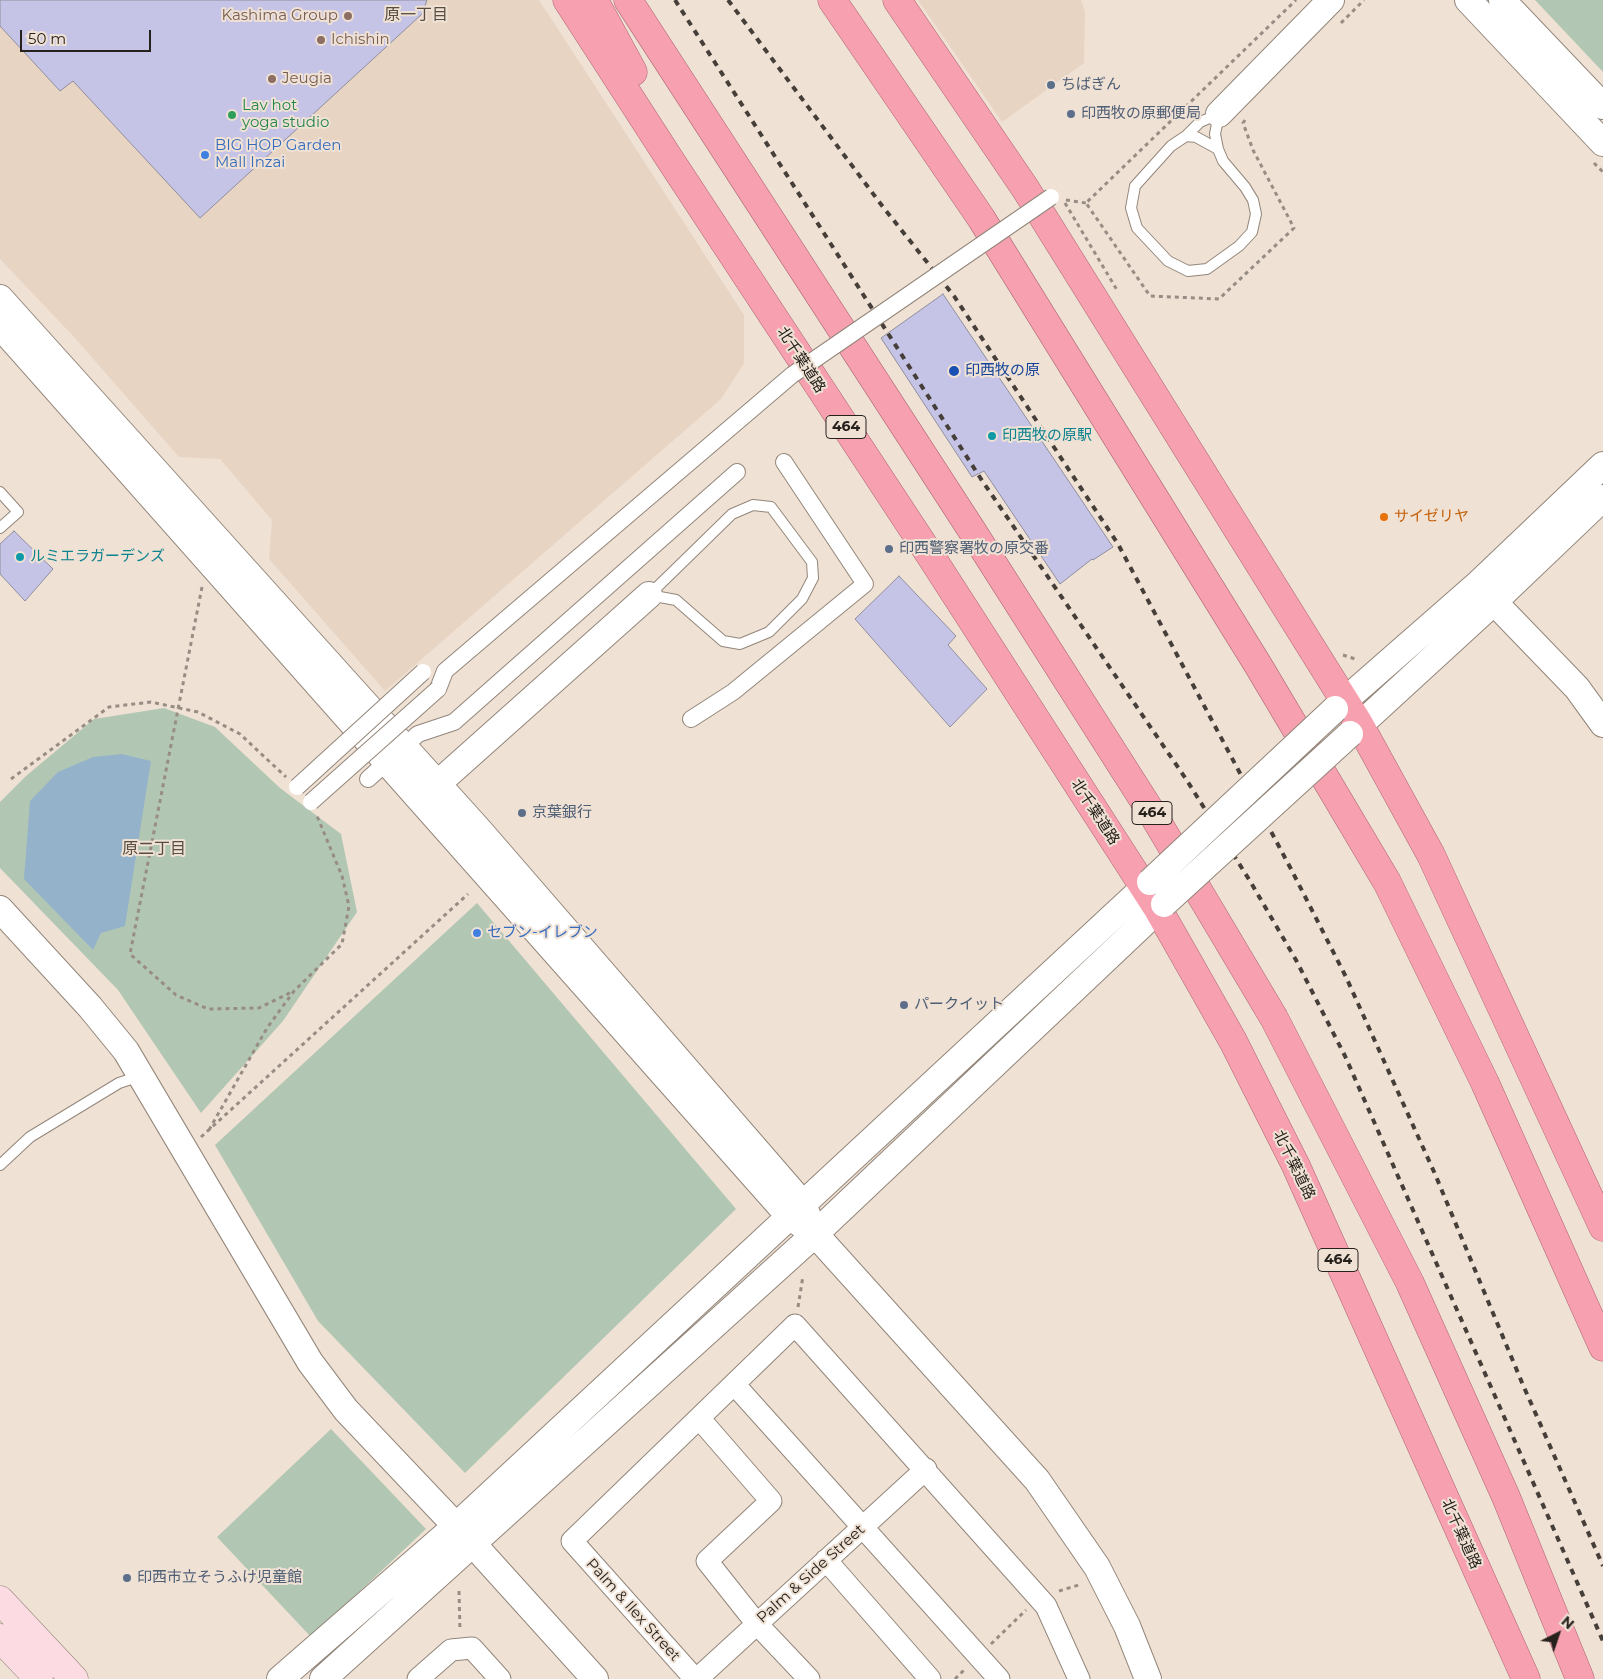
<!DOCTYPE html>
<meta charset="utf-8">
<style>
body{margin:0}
#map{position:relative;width:1603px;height:1679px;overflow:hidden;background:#efe1d4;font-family:Montserrat,sans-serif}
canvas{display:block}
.north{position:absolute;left:1533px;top:1609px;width:50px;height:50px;-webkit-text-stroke:4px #efe1d4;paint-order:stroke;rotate:41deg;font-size:14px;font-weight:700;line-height:20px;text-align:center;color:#26211c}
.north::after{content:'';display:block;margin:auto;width:18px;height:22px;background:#26211c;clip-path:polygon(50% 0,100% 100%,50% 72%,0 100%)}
.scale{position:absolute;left:20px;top:30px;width:131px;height:22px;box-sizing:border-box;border:2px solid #26211c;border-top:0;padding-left:6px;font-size:15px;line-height:18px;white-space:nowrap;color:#26211c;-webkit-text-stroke:4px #efe1d4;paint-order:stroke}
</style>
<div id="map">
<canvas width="1603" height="1679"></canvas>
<div class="north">N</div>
<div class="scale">50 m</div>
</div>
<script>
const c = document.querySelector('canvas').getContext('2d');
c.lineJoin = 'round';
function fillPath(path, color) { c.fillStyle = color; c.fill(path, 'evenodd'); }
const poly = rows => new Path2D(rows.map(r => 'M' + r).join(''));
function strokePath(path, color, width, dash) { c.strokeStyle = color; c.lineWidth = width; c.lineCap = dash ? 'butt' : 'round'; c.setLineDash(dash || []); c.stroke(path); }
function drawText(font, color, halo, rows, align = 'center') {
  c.font = font + ' Montserrat,"Noto Sans JP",sans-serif'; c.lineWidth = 4; c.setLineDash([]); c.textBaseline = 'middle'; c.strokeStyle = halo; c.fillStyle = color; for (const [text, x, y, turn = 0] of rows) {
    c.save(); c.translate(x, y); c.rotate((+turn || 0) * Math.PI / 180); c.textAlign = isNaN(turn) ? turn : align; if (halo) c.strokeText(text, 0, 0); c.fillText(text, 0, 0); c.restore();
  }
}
fillPath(poly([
 [0,0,539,0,744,315,744,363,721,399,385,691,269,559,272,520,220,459,179,457,75,338,0,259],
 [918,0,1081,0,1085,12,1084,63,1002,122]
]), '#e8d4c3');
fillPath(poly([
 [1535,0,1603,0,1603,72],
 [164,708,215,727,280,788,341,834,357,912,283,1021,201,1113,118,990,0,868,0,802,26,776,94,719],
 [477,903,736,1209,465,1473,318,1321,215,1145],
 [331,1429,426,1529,311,1637,217,1537]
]), '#b2c7b3');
fillPath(poly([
 [122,754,151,761,125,926,101,933,93,950,24,879,30,801,58,772,93,757]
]), '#95b2cb');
const building = poly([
 [0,0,427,0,422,14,200,218,73,81,60,91,0,26,0,0],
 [943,294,1113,547,1093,560,1092,559,1060,584,984,471,972,477,881,338,943,294],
 [14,531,53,569,25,601,0,574,0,544,14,531],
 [899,576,956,636,948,645,987,689,950,727,855,619,899,576]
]);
fillPath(building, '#c6c4e6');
strokePath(building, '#8f8e9d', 1);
const service = poly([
 [1219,114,1215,134,1218,149,1223,161,1245,187,1253,200,1256,214,1252,232,1239,246,1207,269,1188,271,1168,261,1137,228,1131,208,1135,186,1171,146,1186,136,1200,122,1219,114],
 [1186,136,1196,137,1218,149],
 [0,492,18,512,0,528],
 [753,505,771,507,812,562,813,578,802,599,769,632,740,644,723,641,676,600,649,595,732,514,753,505],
 [0,1165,30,1137,119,1083,140,1076]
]);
const pedestrian = poly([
 [438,689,445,671,792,375],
 [691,719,733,692,865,584,784,462],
 [368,779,418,734,454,722,737,472]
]);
const minor = poly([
 [734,1384,999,1679],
 [699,1418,771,1501,707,1561,757,1624,809,1679],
 [826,1560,930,1679],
 [418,1679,451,1650,472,1648,500,1679],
 [695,1679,572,1541,795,1325,1046,1606,1079,1679],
 [697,1679,926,1469]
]);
const tertiary = poly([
 [1468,0,1603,143],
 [1502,0,1603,106],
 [1219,114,1331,0],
 [0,298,480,831,803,1204,815,1234],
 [0,326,789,1216,815,1234,1037,1480,1097,1567,1127,1626,1148,1679],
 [1494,602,1577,688,1603,724],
 [1335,709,1479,583,1603,465],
 [1350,734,1494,602,1603,498],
 [426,794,649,595],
 [0,909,90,1007,126,1051,310,1362,346,1410,473,1544,595,1679],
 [280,1679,456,1526,1150,882],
 [323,1679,815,1234,1164,904]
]);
const secondary = poly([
 [0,1600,74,1679],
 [0,1638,39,1679]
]);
const trunk = poly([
 [567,0,669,158,930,555,1158,909,1178,944,1233,1041,1296,1166,1526,1679],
 [594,0,633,72],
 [628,0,971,529,1155,818,1274,1018,1410,1283,1506,1497,1580,1679],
 [832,0,981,218,1258,665,1387,882,1485,1083,1603,1347],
 [897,0,1025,188,1359,724,1431,855,1603,1227]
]);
strokePath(service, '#93867a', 12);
strokePath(pedestrian, '#93867a', 18);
strokePath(minor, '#93867a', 23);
strokePath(tertiary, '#93867a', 28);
strokePath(secondary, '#93867a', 29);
strokePath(trunk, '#ac6470', 29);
strokePath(poly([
 [1341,23,1364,0],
 [1245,120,1243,123,1253,150,1294,228,1219,299,1150,296,1086,203,1296,0],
 [1594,163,1603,172],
 [1066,200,1086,203],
 [1065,203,1117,290],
 [202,587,130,954,176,995,208,1009,259,1008,294,991],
 [1343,655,1358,660],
 [209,1130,267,1028,294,991,342,944,349,906,342,876,317,816],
 [201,1137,468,894],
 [798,1307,803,1276],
 [459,1591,460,1631],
 [1059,1591,1082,1584],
 [991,1644,1026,1610],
 [955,1679,965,1669]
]), '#988d84', 3, [4, 4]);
strokePath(service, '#fff', 10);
strokePath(pedestrian, '#fff', 16);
strokePath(minor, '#fff', 21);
strokePath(tertiary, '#fff', 26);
strokePath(secondary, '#fcdbe2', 28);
strokePath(trunk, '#f6a0b0', 28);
strokePath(poly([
 [675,0,981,479,1186,779,1250,881,1296,960,1345,1056,1603,1641],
 [728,0,883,207,954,296,1118,544,1291,869,1346,977,1435,1174,1523,1385,1603,1566]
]), '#463f39', 4, [6, 6]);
const pedestrianBridge = poly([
 [792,375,1051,197],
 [297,787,423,672],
 [311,802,438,689]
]);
const tertiaryBridge = poly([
 [1150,882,1335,709],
 [1164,904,1350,734]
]);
strokePath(pedestrianBridge, '#93867a', 18, []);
strokePath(tertiaryBridge, '#93867a', 28, []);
strokePath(poly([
 [11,779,109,707,151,702,198,712,240,734,286,777]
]), '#988d84', 3, [4, 4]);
strokePath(pedestrianBridge, '#fff', 16);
strokePath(tertiaryBridge, '#fff', 26);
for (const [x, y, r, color] of [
 [348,16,5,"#8d6e63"],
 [321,40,5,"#8d6e63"],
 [272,79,5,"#8d6e63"],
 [1051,85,5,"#5c6f8a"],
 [1071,114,5,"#5c6f8a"],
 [232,115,5,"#2e9e5b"],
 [205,155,5,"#3f7fe0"],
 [954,371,6,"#1a4fb4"],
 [992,436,5,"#0f9aa8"],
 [1384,517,5,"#e8710a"],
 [889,549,5,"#5c6f8a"],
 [20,557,5,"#0f9aa8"],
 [522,813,5,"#5c6f8a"],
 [477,933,5,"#3f7fe0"],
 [904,1005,5,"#5c6f8a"],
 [127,1578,5,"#5c6f8a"]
]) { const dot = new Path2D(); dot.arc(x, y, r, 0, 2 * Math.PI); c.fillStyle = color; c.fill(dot); strokePath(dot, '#efe1d4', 2); }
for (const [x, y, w] of [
 [846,427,40],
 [1152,813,40],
 [1338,1260,40]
]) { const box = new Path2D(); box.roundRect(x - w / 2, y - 11.5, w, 23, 4); c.fillStyle = '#efe1d4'; c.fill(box); strokePath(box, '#26211c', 1); }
drawText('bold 14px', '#26211c', null, [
 ["464",846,427],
 ["464",1152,813],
 ["464",1338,1260]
]);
drawText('15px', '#785e54', '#efe1d4', [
 ["Kashima Group",338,16,"right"],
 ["Ichishin",331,40],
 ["Jeugia",282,79]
], 'left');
drawText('15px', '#4e5e75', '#efe1d4', [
 ["ちばぎん",1061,85],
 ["印西牧の原郵便局",1081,114],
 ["印西警察署牧の原交番",899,549],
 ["京葉銀行",532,813],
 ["パークイット",914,1005],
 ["印西市立そうふけ児童館",137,1578]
], 'left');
drawText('15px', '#27864d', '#efe1d4', [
 ["Lav hot",242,106],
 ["yoga studio",242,123]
], 'left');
drawText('15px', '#366cbe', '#efe1d4', [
 ["BIG HOP Garden",215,146],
 ["Mall Inzai",215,163],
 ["セブン-イレブン",487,933]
], 'left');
drawText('15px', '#26211c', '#efe1d4', [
 ["北千葉道路",801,360,57],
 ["北千葉道路",1095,812,57],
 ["北千葉道路",1294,1165,64],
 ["北千葉道路",1461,1534,66],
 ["Palm & Side Street",811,1574,-42],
 ["Palm & Ilex Street",633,1610,48]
]);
drawText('15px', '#164399', '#efe1d4', [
 ["印西牧の原",965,371]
], 'left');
drawText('15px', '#0d838f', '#efe1d4', [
 ["印西牧の原駅",1002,436],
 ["ルミエラガーデンズ",30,557]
], 'left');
drawText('15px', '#c56008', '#efe1d4', [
 ["サイゼリヤ",1394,517]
], 'left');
drawText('16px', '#584d42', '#efe1d4', [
 ["原一丁目",416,15],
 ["原二丁目",154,849]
]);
</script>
